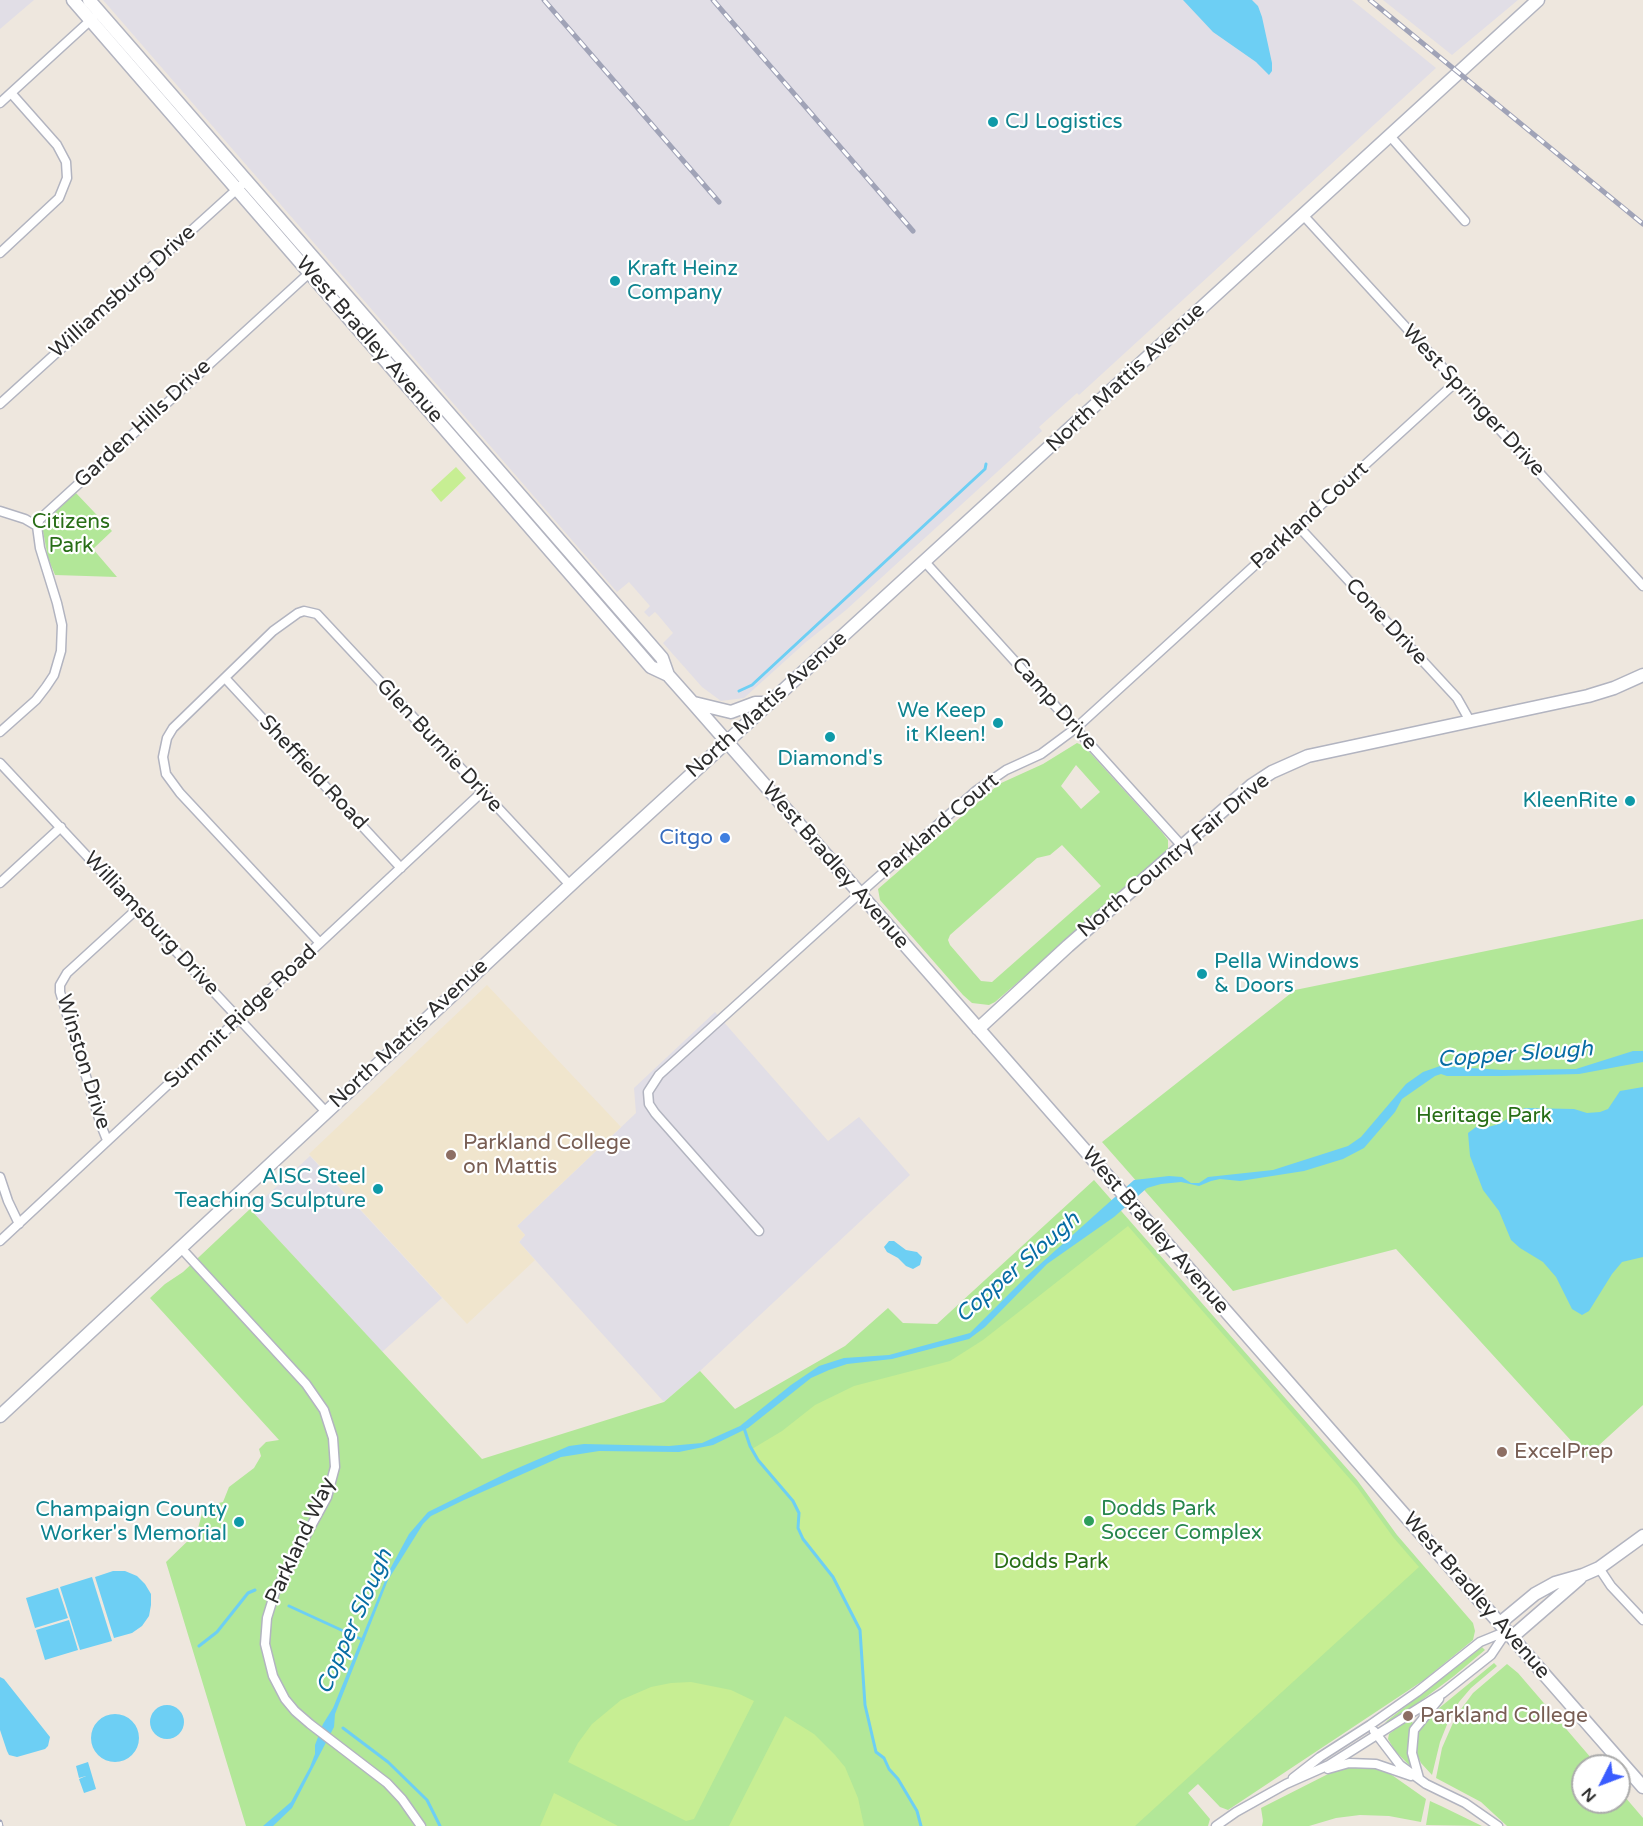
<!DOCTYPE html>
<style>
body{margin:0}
#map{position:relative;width:1643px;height:1826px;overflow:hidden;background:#eee7de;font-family:"Varela Round",sans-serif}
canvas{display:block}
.north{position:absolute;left:1571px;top:1754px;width:60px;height:60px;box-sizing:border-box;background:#fff;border:2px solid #ababab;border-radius:50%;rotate:228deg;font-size:16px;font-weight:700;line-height:24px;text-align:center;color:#2c2c2c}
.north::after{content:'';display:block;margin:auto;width:21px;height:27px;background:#3a5cff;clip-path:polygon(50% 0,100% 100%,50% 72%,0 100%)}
</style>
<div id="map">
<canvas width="1643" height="1826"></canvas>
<div class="north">N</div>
</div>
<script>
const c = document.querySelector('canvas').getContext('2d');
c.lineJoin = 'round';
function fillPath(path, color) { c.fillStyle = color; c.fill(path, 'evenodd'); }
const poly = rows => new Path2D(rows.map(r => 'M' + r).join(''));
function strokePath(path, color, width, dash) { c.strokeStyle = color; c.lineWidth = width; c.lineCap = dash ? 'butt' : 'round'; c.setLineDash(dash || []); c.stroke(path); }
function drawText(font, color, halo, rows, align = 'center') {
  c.font = font + ' "Varela Round",sans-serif'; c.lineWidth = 4.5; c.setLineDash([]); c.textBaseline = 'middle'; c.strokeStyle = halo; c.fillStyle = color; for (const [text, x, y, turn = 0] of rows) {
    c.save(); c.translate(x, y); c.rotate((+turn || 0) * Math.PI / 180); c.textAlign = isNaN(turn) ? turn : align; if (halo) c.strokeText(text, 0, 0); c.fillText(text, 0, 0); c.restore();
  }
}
fillPath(poly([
 [0,0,34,0,0,29],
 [103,0,1352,0,1436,68,1079,395,1077,393,1039,427,1042,431,846,610,806,642,744,698,721,701,702,687,663,643,673,633,658,615,655,612,649,617,644,612,650,606,629,582,617,592],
 [1383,0,1518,0,1452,55],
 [715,1012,828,1141,859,1117,910,1175,700,1371,664,1402,519,1242,525,1235,517,1226,636,1113,634,1088],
 [310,1156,442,1298,382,1352,251,1210]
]), '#e1dee6');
fillPath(poly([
 [487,985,621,1127,517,1226,525,1235,519,1242,535,1260,467,1324,309,1154]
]), '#f0e5cd');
fillPath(poly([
 [76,493,112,531,93,549,117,577,55,575,48,558,43,531,46,520],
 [1077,743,1084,746,1161,831,1168,840,1168,850,1166,854,995,1002,989,1005,972,1003,963,995,880,900,878,889,999,784,1043,764],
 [1076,765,1100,792,1081,809,1061,786],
 [1062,845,1101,886,992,982,981,981,950,945,948,940,950,935,1037,858,1050,855],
 [1643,919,1643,1405,1586,1457,1396,1249,1233,1291,1102,1142,1295,990],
 [1094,1180,1357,1480,1397,1535,1473,1623,1475,1631,1473,1640,1424,1680,1228,1810,1220,1807,1198,1784,1188,1793,1210,1819,1208,1826,246,1826,166,1562,197,1532,203,1510,210,1505,223,1502,229,1487,254,1468,261,1456,259,1449,266,1442,279,1440,150,1298,165,1284,183,1272,250,1209,482,1459,664,1402,700,1371,735,1409,845,1346,888,1308,903,1323,937,1324],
 [1482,1647,1485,1650,1454,1676,1386,1727,1385,1723,1388,1720],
 [1494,1663,1497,1666,1471,1688,1459,1702,1448,1722,1440,1742,1432,1775,1421,1763,1417,1755,1416,1744,1421,1725,1427,1718],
 [1507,1664,1518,1673,1598,1766,1583,1766,1583,1802,1619,1802,1619,1790,1643,1818,1643,1826,1507,1826,1481,1802,1436,1778,1442,1748,1456,1716,1473,1693],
 [1409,1719,1413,1723,1408,1740,1408,1753,1413,1766,1411,1767,1395,1751,1388,1739,1389,1734],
 [1352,1766,1371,1767,1389,1773,1426,1799,1421,1822,1389,1816,1360,1815,1336,1818,1309,1826,1262,1826,1263,1821,1261,1808,1334,1771],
 [1430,1801,1441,1806,1482,1826,1426,1825]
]), '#b2e798');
fillPath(poly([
 [456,467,466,478,441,502,431,490],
 [1128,1226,1357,1487,1393,1537,1419,1567,1135,1826,921,1826,917,1811,898,1779,889,1769,884,1758,876,1752,865,1705,860,1630,833,1577,803,1539,798,1528,799,1513,793,1501,758,1460,752,1449,782,1431,815,1405,854,1386,950,1361,983,1340],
 [691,1682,731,1690,754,1701,694,1819,686,1821,568,1762,578,1743,592,1724,621,1700,651,1687,671,1683],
 [785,1716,814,1734,835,1755,845,1767,858,1798,864,1826,729,1826],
 [554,1793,560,1796,618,1826,540,1826]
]), '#c7ee93');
fillPath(poly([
 [1183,0,1252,0,1258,6,1262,17,1272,63,1272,71,1269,75,1256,62,1213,32],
 [1633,1051,1643,1051,1643,1062,1579,1074,1501,1076,1447,1076,1441,1074,1435,1076,1402,1099,1395,1112,1364,1148,1343,1159,1304,1171,1240,1181,1220,1179,1211,1181,1199,1186,1181,1182,1161,1184,1147,1188,1114,1217,1047,1264,985,1327,969,1339,892,1359,847,1364,829,1370,811,1378,748,1428,713,1445,679,1452,599,1451,561,1457,464,1500,431,1516,423,1524,388,1580,335,1714,334,1727,292,1808,273,1826,263,1826,291,1802,310,1767,315,1754,315,1745,323,1724,333,1708,389,1571,409,1534,428,1512,511,1471,569,1446,584,1444,669,1446,702,1443,740,1426,791,1385,819,1366,844,1358,889,1355,970,1333,1028,1275,1134,1180,1169,1176,1182,1177,1191,1183,1199,1183,1208,1177,1273,1170,1348,1146,1361,1137,1406,1084,1423,1072,1440,1066,1503,1070,1576,1069],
 [1643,1087,1643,1257,1622,1262,1612,1274,1589,1311,1582,1315,1572,1309,1556,1277,1543,1262,1520,1248,1511,1240,1499,1211,1483,1190,1470,1156,1468,1133,1476,1127,1488,1127,1499,1124,1525,1108,1574,1109,1587,1113,1600,1112,1608,1109,1620,1091],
 [889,1241,894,1241,906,1250,917,1252,922,1257,920,1265,913,1269,906,1266,898,1258,887,1252,884,1247],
 [113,1571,125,1571,137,1576,145,1584,151,1594,151,1605,149,1616,142,1626,132,1633,114,1638,95,1577],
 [92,1577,112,1641,80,1650,60,1587],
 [58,1588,68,1618,35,1628,26,1598],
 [69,1620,78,1650,45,1660,36,1630],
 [0,1677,4,1679,50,1737,48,1746,45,1749,17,1757,9,1755,7,1751,0,1730],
 '150 1722a17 17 0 1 1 34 0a17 17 0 1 1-34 0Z',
 '91 1738a24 24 0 1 1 48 0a24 24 0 1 1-48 0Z',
 [88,1762,96,1789,84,1793,79,1779,86,1776,79,1778,76,1766]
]), '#6dcff4');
strokePath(poly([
 [739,691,752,685,985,469,986,464],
 [744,1428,750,1446,758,1460,793,1501,799,1513,798,1528,803,1539,833,1577,860,1630,865,1705,876,1752,884,1758,889,1769,898,1779,917,1811,921,1826],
 [289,1606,363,1640],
 [199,1646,217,1632,248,1593,255,1590],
 [343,1728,388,1762,427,1800,440,1826]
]), '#6dcff4', 3);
const street = poly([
 [0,103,93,18],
 [1390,136,1465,221],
 [1303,215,1643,586],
 [0,253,59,198,67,178,66,162,57,145,11,93],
 [0,404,246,181],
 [0,511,25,519,37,526],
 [1299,527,1457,698,1470,721],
 [925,562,1182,846],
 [225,678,401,868],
 [0,732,36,700,46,687,54,675,61,651,62,625,57,603,40,548,37,526,40,519,318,265],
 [0,763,326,1112],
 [0,883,61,827],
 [320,943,180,793,166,774,163,757,167,738,173,728,273,631,298,613,304,611,317,614,570,885],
 [107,1140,101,1125,60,992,60,985,67,973,137,909],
 [0,1177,8,1201,19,1224],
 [759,1231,655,1113,649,1104,648,1092,659,1075,859,894,977,790,1006,770,1041,754,1076,728,1456,382],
 [0,1241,482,792],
 [181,1248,306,1384,324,1410,333,1438,335,1467,327,1497,275,1592,267,1618,265,1644,273,1676,285,1699,295,1711,310,1724,387,1783,402,1799,421,1826],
 [1599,1568,1611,1586,1643,1620],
 [1374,1731,1400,1765,1426,1784,1465,1803,1498,1826],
 [1328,1769,1349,1763,1376,1764,1411,1776],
 [1293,1778,1320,1757,1370,1725,1417,1692,1480,1642,1507,1631],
 [1419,1778,1412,1753,1414,1730,1439,1699],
 [1216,1826,1236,1812,1286,1784,1329,1765,1443,1693,1491,1655,1507,1631]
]);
const secondary = poly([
 [73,0,651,667,668,675],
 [89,0,662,658,668,675,692,702,1643,1787],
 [694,703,731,712,755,703,770,703],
 [978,1029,1068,946,1252,785,1272,772,1308,756,1588,696,1614,688,1643,675],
 [0,1416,578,878,1538,0],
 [1500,1623,1535,1594,1555,1583,1583,1575,1599,1568,1643,1536],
 [1512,1637,1580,1578]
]);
strokePath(street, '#b2b4c0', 11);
strokePath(secondary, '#b2b4c0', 15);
strokePath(street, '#fff', 8);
strokePath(secondary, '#fff', 12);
const rail = poly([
 [544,0,719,202],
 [713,0,913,231],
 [1370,0,1643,224],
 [0,1822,1,1826]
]);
strokePath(rail, '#a0a3b7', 5);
strokePath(rail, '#fff', 3, [9]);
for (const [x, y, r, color] of [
 [993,122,6,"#0f9aa8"],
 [615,281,6,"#0f9aa8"],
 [998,723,6,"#0f9aa8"],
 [830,737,6,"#0f9aa8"],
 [1630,801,6,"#0f9aa8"],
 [725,838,6,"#3f7fe0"],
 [1202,974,6,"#0f9aa8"],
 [451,1155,6,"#8d6e63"],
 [378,1189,6,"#0f9aa8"],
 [1502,1452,6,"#8d6e63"],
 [1089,1521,6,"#2e9e5b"],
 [239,1522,6,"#0f9aa8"],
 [1408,1716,6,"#8d6e63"]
]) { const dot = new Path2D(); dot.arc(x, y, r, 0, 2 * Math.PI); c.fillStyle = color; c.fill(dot); strokePath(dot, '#fff', 2); }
drawText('21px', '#0d838f', '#fff', [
 ["CJ Logistics",1005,122,"left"],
 ["Kraft Heinz",627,269,"left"],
 ["Company",627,293,"left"],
 ["We Keep",986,711],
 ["it Kleen!",986,735],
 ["Diamond's",830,759,"center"],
 ["KleenRite",1618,801],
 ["Pella Windows",1214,962,"left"],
 ["& Doors",1214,986,"left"],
 ["AISC Steel",366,1177],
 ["Teaching Sculpture",366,1201],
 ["Champaign County",227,1510],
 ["Worker's Memorial",227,1534]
], 'right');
drawText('21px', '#2c2c2c', '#fff', [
 ["Williamsburg Drive",123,292,-42],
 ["West Bradley Avenue",369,340,49],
 ["North Mattis Avenue",1126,378,-43],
 ["West Springer Drive",1473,401,47],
 ["Garden Hills Drive",143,424,-43],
 ["Parkland Court",1310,516,-42],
 ["Cone Drive",1386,622,47],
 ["Camp Drive",1054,704,48],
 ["North Mattis Avenue",767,705,-42],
 ["Glen Burnie Drive",439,746,47],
 ["Sheffield Road",313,773,47],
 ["Parkland Court",939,826,-40],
 ["North Country Fair Drive",1174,856,-40],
 ["West Bradley Avenue",835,866,49],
 ["Williamsburg Drive",151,924,47],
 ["Summit Ridge Road",241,1017,-43],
 ["North Mattis Avenue",409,1034,-43],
 ["Winston Drive",83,1062,73],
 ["West Bradley Avenue",1155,1231,49],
 ["Parkland Way",301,1541,-65],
 ["West Bradley Avenue",1476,1596,49]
]);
drawText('21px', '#286e17', '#fff', [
 ["Citizens",71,522],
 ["Park",71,546],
 ["Heritage Park",1484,1116],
 ["Dodds Park",1051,1562]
]);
drawText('21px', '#366cbe', '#fff', [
 ["Citgo",713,838]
], 'right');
drawText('21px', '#785e54', '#fff', [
 ["Parkland College",463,1143],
 ["on Mattis",463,1167],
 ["ExcelPrep",1514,1452],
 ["Parkland College",1420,1716]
], 'left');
drawText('21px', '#27864d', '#fff', [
 ["Dodds Park",1101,1509],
 ["Soccer Complex",1101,1533]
], 'left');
drawText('italic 22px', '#076da4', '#fff', [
 ["Copper Slough",1515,1055,-4],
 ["Copper Slough",1018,1268,-41],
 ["Copper Slough",355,1622,-66]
]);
</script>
